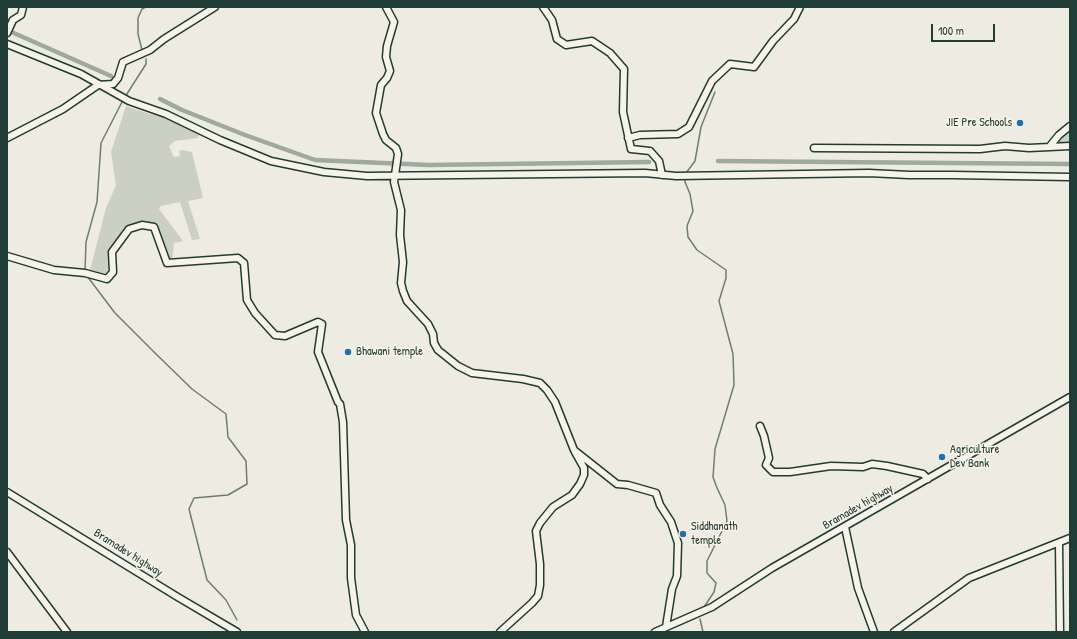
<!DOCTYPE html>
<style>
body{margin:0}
#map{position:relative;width:1077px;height:639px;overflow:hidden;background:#eeece1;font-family:"Patrick Hand",sans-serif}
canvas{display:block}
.frame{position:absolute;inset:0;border:8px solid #1f3d34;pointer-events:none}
.scale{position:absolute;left:931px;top:24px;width:64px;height:18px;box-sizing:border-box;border:2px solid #1f3d34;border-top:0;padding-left:5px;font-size:12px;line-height:14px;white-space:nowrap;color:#1f3d34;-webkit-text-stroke:3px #f7f3e8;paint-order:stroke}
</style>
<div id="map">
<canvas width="1077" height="639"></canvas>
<div class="frame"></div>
<div class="scale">100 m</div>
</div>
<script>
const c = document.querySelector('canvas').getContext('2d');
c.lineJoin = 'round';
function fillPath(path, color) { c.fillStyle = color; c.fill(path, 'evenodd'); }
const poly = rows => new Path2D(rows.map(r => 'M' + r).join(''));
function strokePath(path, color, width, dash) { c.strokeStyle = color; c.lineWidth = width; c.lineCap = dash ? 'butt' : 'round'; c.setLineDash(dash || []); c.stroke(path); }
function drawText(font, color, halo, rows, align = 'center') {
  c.font = font + ' "Patrick Hand",sans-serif'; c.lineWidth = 3; c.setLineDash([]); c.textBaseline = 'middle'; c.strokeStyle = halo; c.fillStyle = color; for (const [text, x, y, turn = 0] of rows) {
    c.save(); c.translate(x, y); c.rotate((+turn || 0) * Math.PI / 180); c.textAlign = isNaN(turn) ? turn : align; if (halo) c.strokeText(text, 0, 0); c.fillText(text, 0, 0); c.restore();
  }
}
fillPath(poly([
 [126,106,150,114,171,119,199,133,198,138,175,141,169,146,174,157,180,156,179,151,182,150,192,152,203,198,188,201,200,239,192,240,180,202,161,206,159,209,183,241,174,243,172,262,167,262,155,226,129,226,123,229,111,248,109,268,104,276,90,270,106,208,116,185,111,152],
 [1070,127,1070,144,1053,144]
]), '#cccfc4');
strokePath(poly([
 [142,50,138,34,138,18,142,9,146,7],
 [125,97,146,64,146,59],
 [686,173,695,161,701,127,715,92],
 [685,177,685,182,690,194,693,211,687,226,688,237,697,250,726,270,726,278,719,301,733,354,734,385,715,449,713,477,717,488,725,505,727,521,707,561,707,573,716,583,714,592,704,607],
 [85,271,86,242,97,202,101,143,123,100],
 [87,276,115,313,156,354,192,389,226,414,228,437,246,461,247,484,228,495,194,498,189,509,207,580,226,600,237,620],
 [700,619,703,632]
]), '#6c7e74', 1.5);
strokePath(poly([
 [7,30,111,76],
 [160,99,182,110,245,135,315,160,429,165,649,162],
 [718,161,1070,164]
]), '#9fa99f', 4.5);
const minor = poly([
 [386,7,394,22,387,46,386,57,390,71,387,78,381,85,376,113,383,134,386,140,396,148,398,154,394,182,401,210,400,235,403,262,401,283,403,291,407,301,428,324,433,334,434,343,438,350,458,366,472,373,523,379,540,383,547,390,555,402,574,450,617,484,628,485,656,493,660,505,671,522,678,543,677,576,672,589,666,627],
 [543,7,552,20,557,39,566,45,592,41,610,53,624,69,623,112,631,149,650,151,659,161,662,175],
 [7,33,13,20,21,15,23,7],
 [7,44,81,74,129,101,166,114,220,140,271,161,324,172,367,176,645,173,676,176,869,173,909,175,953,175,1070,177],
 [7,138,63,109,98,85,113,84,118,78,123,62,150,50,164,39,215,7],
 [628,138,640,135,678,134,689,127,712,81,730,64,754,67,773,41,794,19,800,7],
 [1050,146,1059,135,1070,126],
 [814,148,980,149,1005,146,1029,148,1070,146],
 [7,256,54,270,85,273,107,279,113,272,112,252,129,229,142,225,154,227,167,263,238,258,244,263,247,300,255,313,275,335,285,336,318,322,322,324,318,352,338,402,340,404,343,422,346,520,351,545,351,578,356,615,365,632],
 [760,426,764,436,769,458,766,465,773,472,790,472,831,466,863,467,872,464,887,466,923,474,928,479],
 [7,492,176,596,237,632],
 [845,527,858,588,874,632],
 [1059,543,1060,632],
 [7,552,67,632],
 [500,632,532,603,538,596,540,585,540,564,536,531,540,523,553,507,572,495,580,484,584,475,584,468,575,452],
 [655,632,712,607,772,568,1070,397],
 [894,632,969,578,1070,538]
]);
strokePath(minor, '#1f3d34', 9);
strokePath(minor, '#f7f3e8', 6);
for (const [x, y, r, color] of [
 [1020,123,4,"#1f6fb2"],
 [348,352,4,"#1f6fb2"],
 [942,457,4,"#1f6fb2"],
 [683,534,4,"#1f6fb2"]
]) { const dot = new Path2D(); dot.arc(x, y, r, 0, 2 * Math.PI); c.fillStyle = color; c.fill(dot); strokePath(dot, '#f7f3e8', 1.5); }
drawText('12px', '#1f3d34', '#f7f3e8', [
 ["JIE Pre Schools",1012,123,"right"],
 ["Bhawani temple",356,352],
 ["Agriculture",950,450],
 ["Dev Bank",950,464],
 ["Siddhanath",691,527],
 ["temple",691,541]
], 'left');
drawText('12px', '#1f3d34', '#f7f3e8', [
 ["Bramadev highway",858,507,-30],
 ["Bramadev highway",128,553,32]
]);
</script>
